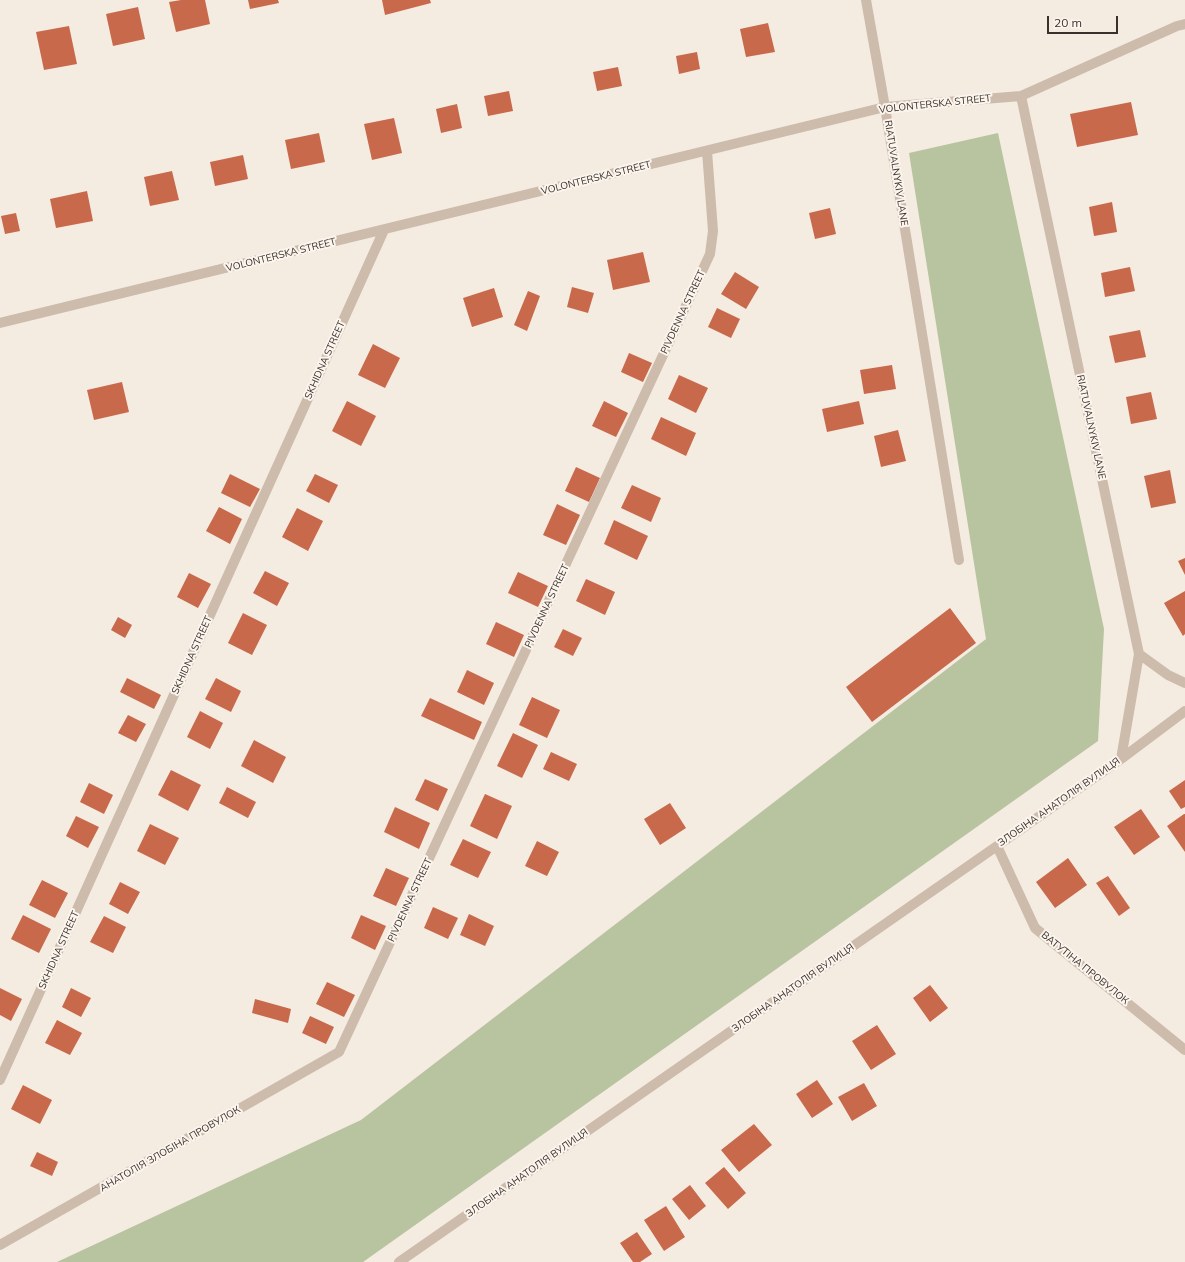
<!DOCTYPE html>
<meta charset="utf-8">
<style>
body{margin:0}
#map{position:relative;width:1185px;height:1262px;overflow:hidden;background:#f4ebe1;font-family:Mulish,sans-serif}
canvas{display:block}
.scale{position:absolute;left:1047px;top:16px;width:71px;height:18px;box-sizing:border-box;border:2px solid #3b302b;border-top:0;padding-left:5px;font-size:12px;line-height:14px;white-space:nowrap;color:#3b302b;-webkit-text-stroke:3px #fbf5ee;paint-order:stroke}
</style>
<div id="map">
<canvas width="1185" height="1262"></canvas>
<div class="scale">20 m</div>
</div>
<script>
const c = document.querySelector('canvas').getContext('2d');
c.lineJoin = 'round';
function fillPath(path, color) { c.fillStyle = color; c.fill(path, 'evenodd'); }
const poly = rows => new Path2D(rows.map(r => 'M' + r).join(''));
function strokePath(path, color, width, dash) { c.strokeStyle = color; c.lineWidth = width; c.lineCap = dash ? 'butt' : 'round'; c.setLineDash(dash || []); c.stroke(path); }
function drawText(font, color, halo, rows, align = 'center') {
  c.font = font + ' Mulish,sans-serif'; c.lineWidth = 4; c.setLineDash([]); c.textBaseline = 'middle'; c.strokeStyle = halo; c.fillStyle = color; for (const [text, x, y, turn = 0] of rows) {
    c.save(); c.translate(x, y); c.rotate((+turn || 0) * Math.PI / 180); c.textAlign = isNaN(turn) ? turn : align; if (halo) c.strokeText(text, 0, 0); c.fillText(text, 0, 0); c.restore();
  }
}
fillPath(poly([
 [998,133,1104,629,1098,741,363,1262,57,1262,361,1120,986,639,909,153]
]), '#b8c4a0');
fillPath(poly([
 [181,0,205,0,210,24,176,32,169,2],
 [248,0,278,0,279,3,250,9],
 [382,0,430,0,431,3,385,15],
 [138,7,145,39,113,46,106,14],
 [768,23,775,52,746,57,740,29],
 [69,26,77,64,44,70,36,32],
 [697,52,700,69,679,74,676,56],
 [618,67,622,86,597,91,593,72],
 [509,91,513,111,488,116,484,96],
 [1131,102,1138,135,1077,147,1070,114],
 [457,104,462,128,441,133,436,109],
 [394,118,402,153,372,160,364,124],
 [319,133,325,162,291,169,285,140],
 [243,155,248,179,215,186,210,162],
 [172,171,179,200,150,206,144,177],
 [87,191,93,221,56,228,50,199],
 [1112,202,1117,232,1094,236,1089,207],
 [830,208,836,234,815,239,809,213],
 [16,213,20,231,5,234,1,216],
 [643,252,650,282,613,290,607,260],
 [1130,267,1135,291,1105,297,1101,273],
 [735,272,759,287,746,309,721,294],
 [572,287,594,293,588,313,567,307],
 [494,288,503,317,472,327,463,298],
 [528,291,540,296,527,331,514,325],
 [717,308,740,319,731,338,708,327],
 [1140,330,1146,357,1115,363,1109,336],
 [373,344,400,358,385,388,358,375],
 [629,353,652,363,643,382,621,372],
 [892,365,896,389,864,394,860,370],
 [679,375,708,388,696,413,668,399],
 [122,382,129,412,94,420,87,390],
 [1151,392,1157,419,1131,424,1126,397],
 [347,401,376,416,361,446,332,431],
 [604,401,628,413,616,437,592,426],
 [859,401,864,424,827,432,822,409],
 [661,417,696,433,686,456,651,439],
 [898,430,906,461,881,467,874,436],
 [576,467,600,478,589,502,565,491],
 [1170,470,1176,503,1151,508,1144,476],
 [230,474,260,489,250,507,221,493],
 [315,474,338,485,329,503,306,491],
 [632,485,661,498,651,522,621,508],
 [557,504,580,515,566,545,543,535],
 [219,507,242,519,230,544,206,531],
 [297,508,323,521,308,551,282,537],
 [614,520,648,536,637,560,604,544],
 [1185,558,1185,575,1178,561],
 [265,571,289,583,277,606,253,593],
 [518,572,548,586,538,607,508,593],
 [189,573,211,584,198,608,177,597],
 [586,579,615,592,605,615,576,601],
 [1185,591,1185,634,1183,636,1164,603],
 [950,608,976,643,872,722,846,687],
 [243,613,267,625,252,655,228,643],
 [118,617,132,625,125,638,111,630],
 [496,622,524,635,514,657,486,644],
 [563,629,582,638,573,656,554,647],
 [467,670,494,683,484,705,457,692],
 [127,678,161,695,154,709,120,692],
 [216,678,241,691,231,712,205,699],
 [532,697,560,710,547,738,519,725],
 [430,698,482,722,474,740,421,716],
 [200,711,223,723,210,749,187,737],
 [128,715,146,724,136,742,118,733],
 [513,733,538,745,522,778,497,766],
 [254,740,286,757,273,783,241,766],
 [551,752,577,764,569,781,543,769],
 [171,770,201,785,188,811,158,795],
 [425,779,448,789,438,811,415,800],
 [1185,780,1185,807,1181,809,1169,791],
 [89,783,113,795,104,814,80,802],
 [227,787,256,802,248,818,219,803],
 [485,794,512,806,497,839,470,826],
 [670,803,686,828,660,845,644,819],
 [395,807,430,823,419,849,384,832],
 [1141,809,1160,837,1134,855,1114,827],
 [1184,814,1185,814,1185,852,1167,826],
 [76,816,99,827,88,848,66,836],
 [150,824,179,838,165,865,137,851],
 [463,839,491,852,478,878,450,865],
 [537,841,559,852,547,876,525,866],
 [1068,858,1087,885,1055,908,1036,882],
 [386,868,409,878,396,906,373,896],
 [1108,876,1130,908,1119,916,1096,883],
 [42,880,68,893,55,918,29,905],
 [120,882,140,892,128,914,109,904],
 [433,907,458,918,448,939,424,928],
 [469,914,494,926,485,946,460,935],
 [23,915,51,929,39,953,11,939],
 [361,915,386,926,375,950,351,938],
 [104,916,126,927,113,953,90,942],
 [327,982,355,995,344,1017,316,1004],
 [930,985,948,1008,930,1022,913,998],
 [0,988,22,999,11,1021,0,1015],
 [71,988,91,998,81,1017,62,1007],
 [255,999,291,1009,288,1023,252,1013],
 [310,1016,334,1027,326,1044,302,1033],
 [57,1020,82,1033,70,1055,45,1043],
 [877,1025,896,1054,871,1070,852,1041],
 [817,1080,833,1104,812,1118,796,1094],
 [864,1083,877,1106,852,1121,838,1097],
 [23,1085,52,1100,40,1124,11,1109],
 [754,1124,772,1145,739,1172,721,1150],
 [37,1152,58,1162,52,1176,30,1166],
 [724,1167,746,1193,728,1209,705,1183],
 [690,1185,706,1206,689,1220,672,1199],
 [666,1206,685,1237,664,1251,644,1220],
 [637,1232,652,1254,640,1262,633,1262,620,1243]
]), '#c8694b');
strokePath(poly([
 [866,0,885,107,959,560],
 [1021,96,1139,654,1121,759],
 [0,323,885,107,1021,96,1177,26,1185,24],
 [1139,654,1168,675,1185,683],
 [997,846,1035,928,1185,1050],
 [0,1080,384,230],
 [0,1245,339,1052,710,254,713,231,707,151],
 [399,1262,997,846,1121,759,1185,711]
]), '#cdbbac', 10);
drawText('10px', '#3b302b', '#fbf5ee', [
 ["VOLONTERSKA STREET",935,104,-6],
 ["RIATUVALNYKIV LANE",896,173,81],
 ["VOLONTERSKA STREET",596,178,-14],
 ["VOLONTERSKA STREET",281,255,-14],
 ["PIVDENNA STREET",683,312,-65],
 ["SKHIDNA STREET",325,360,-66],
 ["RIATUVALNYKIV LANE",1091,427,78],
 ["PIVDENNA STREET",547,606,-65],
 ["SKHIDNA STREET",192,655,-66],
 ["ЗЛОБІНА АНАТОЛІЯ ВУЛИЦЯ",1059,802,-35],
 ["PIVDENNA STREET",410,900,-65],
 ["SKHIDNA STREET",59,950,-66],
 ["ВАТУТІНА ПРОВУЛОК",1085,968,39],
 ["ЗЛОБІНА АНАТОЛІЯ ВУЛИЦЯ",793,988,-35],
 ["АНАТОЛІЯ ЗЛОБІНА ПРОВУЛОК",170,1149,-30],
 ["ЗЛОБІНА АНАТОЛІЯ ВУЛИЦЯ",527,1173,-35]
]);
</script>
